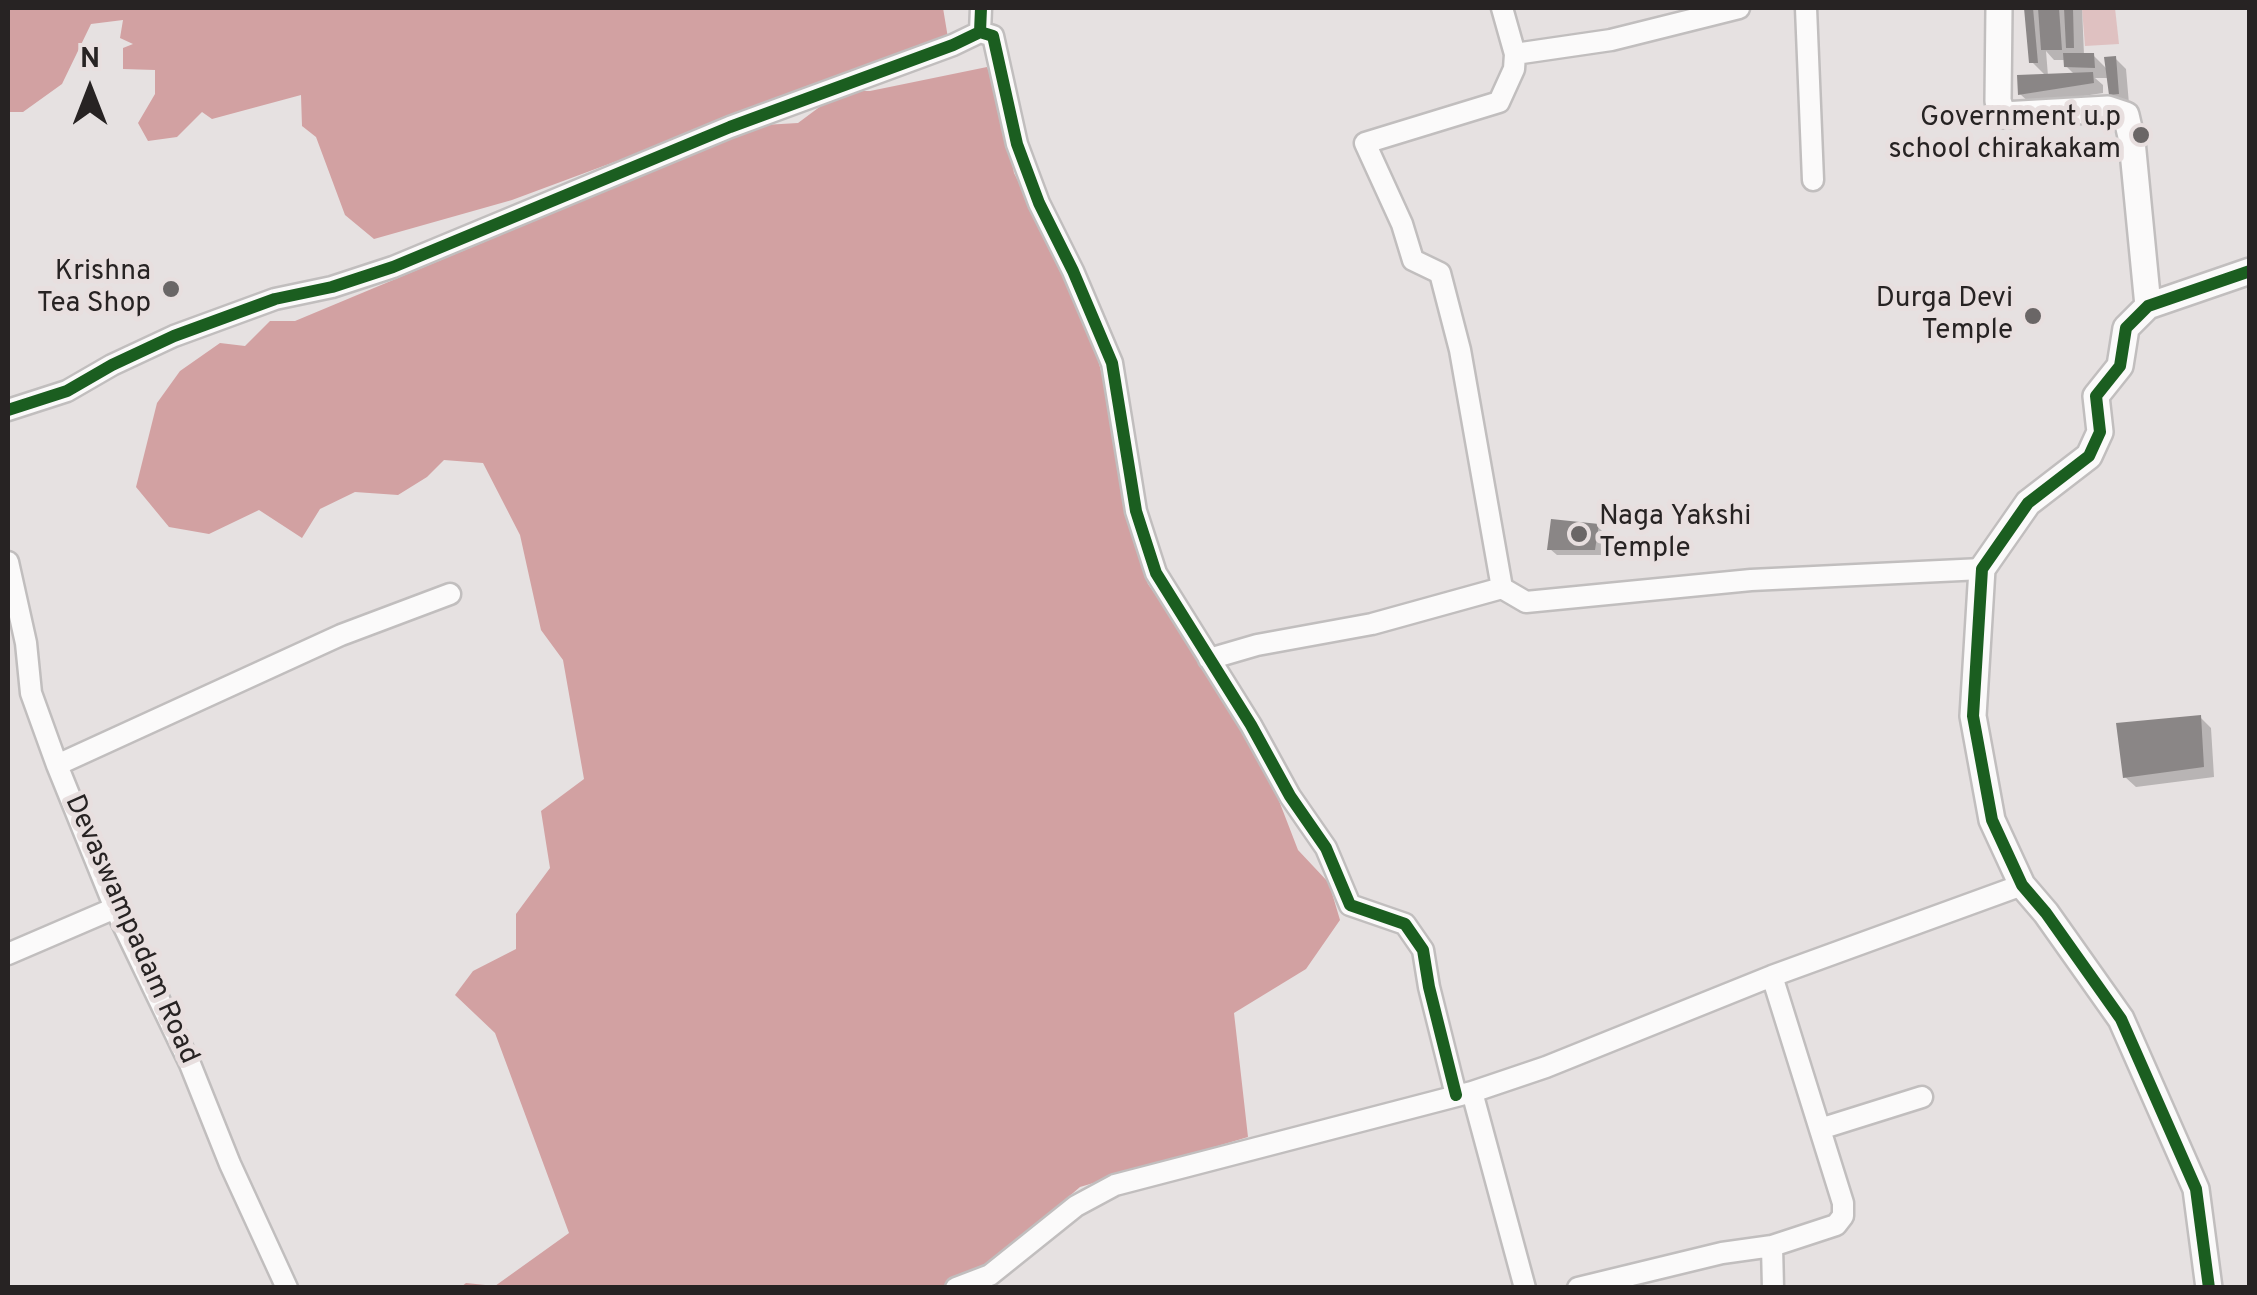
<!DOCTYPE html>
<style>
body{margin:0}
#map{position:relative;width:2257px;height:1295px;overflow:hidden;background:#e6e1e1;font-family:Overpass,sans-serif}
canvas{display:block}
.frame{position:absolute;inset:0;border:10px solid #272323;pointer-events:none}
.north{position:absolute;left:40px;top:40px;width:100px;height:100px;-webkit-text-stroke:8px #e8dfdf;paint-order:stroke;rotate:0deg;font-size:28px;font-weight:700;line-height:40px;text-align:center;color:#272323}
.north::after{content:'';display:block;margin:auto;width:35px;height:45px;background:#272323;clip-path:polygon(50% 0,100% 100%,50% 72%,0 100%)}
</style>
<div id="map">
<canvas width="2257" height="1295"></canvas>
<div class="frame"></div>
<div class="north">N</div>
</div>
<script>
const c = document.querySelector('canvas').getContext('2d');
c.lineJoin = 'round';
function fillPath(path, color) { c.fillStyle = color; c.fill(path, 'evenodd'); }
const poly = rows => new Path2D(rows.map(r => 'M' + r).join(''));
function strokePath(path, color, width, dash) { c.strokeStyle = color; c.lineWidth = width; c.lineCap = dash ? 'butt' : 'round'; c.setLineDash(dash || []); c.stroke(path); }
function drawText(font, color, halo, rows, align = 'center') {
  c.font = font + ' Overpass,sans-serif'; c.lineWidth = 10; c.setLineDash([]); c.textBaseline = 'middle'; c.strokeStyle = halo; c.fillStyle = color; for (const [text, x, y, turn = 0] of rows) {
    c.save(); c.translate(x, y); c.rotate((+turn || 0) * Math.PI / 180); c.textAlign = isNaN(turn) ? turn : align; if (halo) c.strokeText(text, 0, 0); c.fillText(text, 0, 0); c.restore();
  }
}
fillPath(poly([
 [2082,8,2115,8,2119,44,2085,46]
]), '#dfc1c1');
fillPath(poly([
 [8,8,943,8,948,38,512,200,374,239,345,215,316,137,302,126,301,95,212,119,202,112,177,137,148,141,138,123,155,94,155,70,123,69,123,48,133,44,120,38,123,20,91,24,62,84,23,112,8,112],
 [987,67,1001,102,1014,173,1085,312,1110,404,1128,523,1148,584,1213,675,1276,793,1298,850,1329,883,1340,920,1306,969,1234,1013,1248,1137,1080,1187,977,1276,948,1287,461,1287,466,1283,495,1286,569,1233,495,1033,455,995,473,971,516,949,516,914,550,868,541,811,584,779,563,660,541,630,520,535,483,463,444,460,427,477,398,495,355,492,320,509,302,538,259,510,209,534,169,527,136,487,157,403,180,371,220,343,245,346,270,321,295,321,764,125,798,123,841,91,870,91]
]), '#d2a1a2');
fillPath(poly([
 [2027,8,2082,8,2084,55,2093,55,2108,70,2115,58,2126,69,2129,104,2122,105,2111,94,2109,78,2095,78,2103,85,2103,93,2031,104,2020,94,2046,76,2032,62],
 [2046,51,2054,60,2066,60,2066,66,2075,75,2048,76],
 [1598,527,1604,533,1601,555,1557,555,1550,549],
 [2200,717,2211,728,2214,777,2136,787,2125,777]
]), '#0003');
fillPath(poly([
 [2024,8,2033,8,2038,63,2029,63],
 [2038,8,2059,8,2062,50,2041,50],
 [2064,8,2073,8,2074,48,2066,48],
 [2063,53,2094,53,2095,68,2064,67],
 [2116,56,2119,94,2109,95,2104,57],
 [2093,72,2094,83,2018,95,2017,75],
 [1551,519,1599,524,1595,550,1547,550],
 [2201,715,2204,767,2123,778,2116,723]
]), '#8a8686');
const minor = poly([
 [1502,8,1515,54,1611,40,1739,8],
 [1806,8,1813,180],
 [980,32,993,36,1017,144,1039,203,1073,271,1112,363,1136,511,1156,573,1251,725,1290,796,1326,848,1350,905,1405,924,1423,950,1429,987,1456,1095],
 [8,410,67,391,112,365,174,336,275,299,332,287,393,267,730,127,953,45,980,32,981,8],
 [8,562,26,643,31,693,57,765,115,908,190,1064,230,1164,287,1288],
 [1502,588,1526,602,1751,580,1982,569],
 [1209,659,1257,645,1372,624,1502,588,1460,350,1440,273,1413,260,1402,224,1365,143,1499,102,1514,69,1515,54],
 [57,765,341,635,450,594],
 [8,954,115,908],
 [1472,1092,1525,1288],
 [1820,1129,1922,1097],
 [1772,1246,1773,1288],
 [956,1288,990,1275,1076,1206,1115,1185,1472,1092,1546,1067,1772,976,2022,885],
 [1578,1288,1722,1253,1772,1246,1836,1225,1843,1216,1843,1203,1772,976]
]);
const tertiary = poly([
 [1999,8,1998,101,2003,115,2108,109,2126,115,2132,141,2148,306],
 [2209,1288,2196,1189,2121,1019,2046,913,2022,885,1992,820,1973,716,1982,569,2028,503,2089,456,2100,432,2096,396,2120,366,2126,328,2148,306,2250,271]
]);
strokePath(minor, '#c1bebe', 25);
strokePath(tertiary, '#c1bebe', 30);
strokePath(minor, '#fbfafa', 20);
strokePath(tertiary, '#fbfafa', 25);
strokePath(poly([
 [980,32,993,36,1017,144,1039,203,1073,271,1112,363,1136,511,1156,573,1251,725,1290,796,1326,848,1350,905,1405,924,1423,950,1429,987,1456,1095],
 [8,410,67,391,112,365,174,336,275,299,332,287,393,267,730,127,953,45,980,32,981,8],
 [2209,1288,2196,1189,2121,1019,2046,913,2022,885,1992,820,1973,716,1982,569,2028,503,2089,456,2100,432,2096,396,2120,366,2126,328,2148,306,2250,271]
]), '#1b5e20', 12);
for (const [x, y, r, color] of [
 [2141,135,10,"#6a6666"],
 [171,289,10,"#6a6666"],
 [2033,316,10,"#6a6666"],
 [1579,534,10,"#6a6666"]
]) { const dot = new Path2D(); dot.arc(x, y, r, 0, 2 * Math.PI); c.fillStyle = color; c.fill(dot); strokePath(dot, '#e8dfdf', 4); }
drawText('28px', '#272323', '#e8dfdf', [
 ["Government u.p",2121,119],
 ["school chirakakam",2121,151],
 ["Krishna",151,273],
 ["Tea Shop",151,305],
 ["Durga Devi",2013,300],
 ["Temple",2013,332],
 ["Naga Yakshi",1599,518,"left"],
 ["Temple",1599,550,"left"]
], 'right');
drawText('28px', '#272323', '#e8dfdf', [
 ["Devaswampadam Road",130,930,66]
]);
</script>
